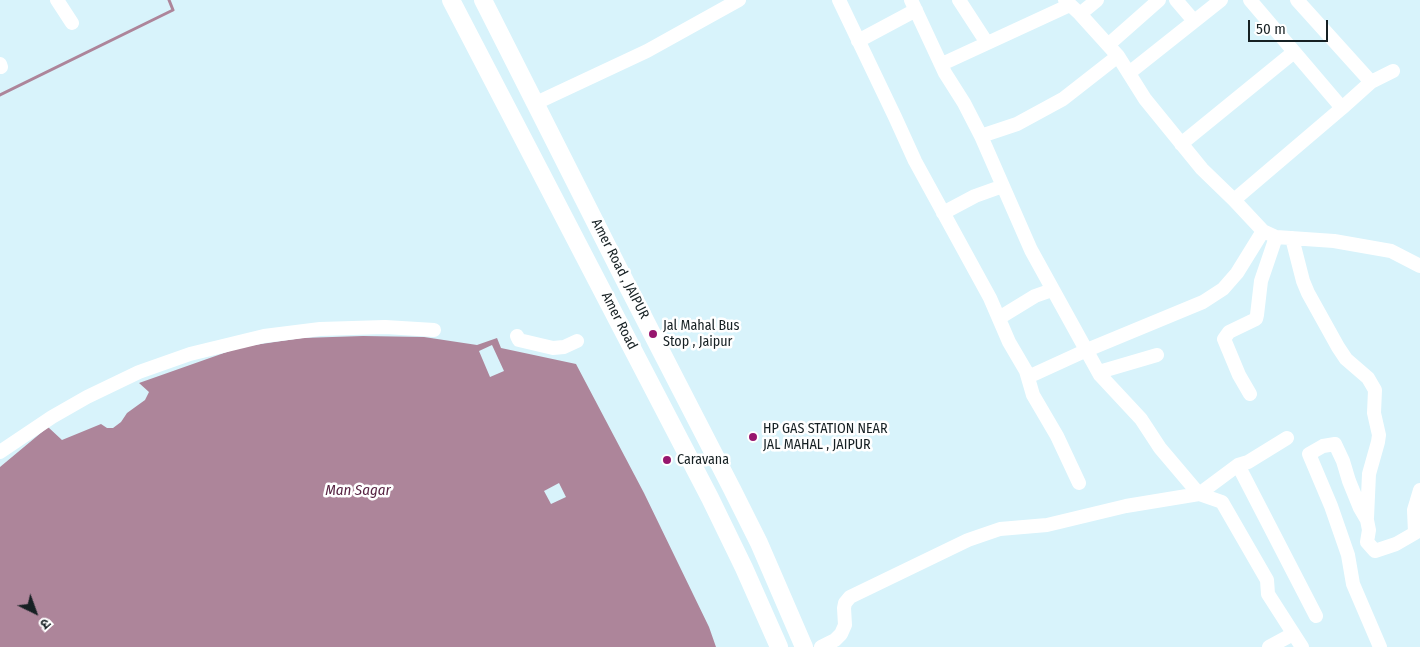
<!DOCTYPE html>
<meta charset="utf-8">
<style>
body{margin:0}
#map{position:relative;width:1420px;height:647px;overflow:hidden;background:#d8f3fb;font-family:"Fira Sans Condensed","Noto Sans Devanagari",sans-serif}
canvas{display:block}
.north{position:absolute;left:10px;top:587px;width:50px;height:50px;-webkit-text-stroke:4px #fff;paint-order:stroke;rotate:138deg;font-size:14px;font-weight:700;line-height:20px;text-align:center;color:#162023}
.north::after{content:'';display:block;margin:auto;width:18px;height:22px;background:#162023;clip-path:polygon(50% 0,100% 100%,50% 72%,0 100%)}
.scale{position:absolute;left:1248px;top:20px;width:80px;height:22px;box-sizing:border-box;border:2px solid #162023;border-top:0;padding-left:6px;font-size:15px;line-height:18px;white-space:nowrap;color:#162023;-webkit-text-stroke:4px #fff;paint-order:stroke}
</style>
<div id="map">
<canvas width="1420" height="647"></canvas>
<div class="north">उ</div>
<div class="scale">50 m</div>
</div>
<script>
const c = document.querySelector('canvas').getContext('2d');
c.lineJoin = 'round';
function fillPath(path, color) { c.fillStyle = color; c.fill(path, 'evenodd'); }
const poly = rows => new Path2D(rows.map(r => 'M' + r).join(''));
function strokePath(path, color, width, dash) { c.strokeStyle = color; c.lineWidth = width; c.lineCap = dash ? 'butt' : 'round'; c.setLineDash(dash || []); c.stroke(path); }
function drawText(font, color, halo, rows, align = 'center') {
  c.font = font + ' "Fira Sans Condensed",sans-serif'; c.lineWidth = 5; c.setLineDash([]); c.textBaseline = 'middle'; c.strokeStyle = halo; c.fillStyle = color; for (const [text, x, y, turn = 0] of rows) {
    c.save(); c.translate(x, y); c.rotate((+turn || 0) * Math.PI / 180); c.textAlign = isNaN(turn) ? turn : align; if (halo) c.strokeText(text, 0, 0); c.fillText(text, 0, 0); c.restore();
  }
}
fillPath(poly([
 [363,336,424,337,477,345,497,338,501,348,576,364,644,493,709,627,716,647,0,647,0,467,48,427,62,440,101,424,107,428,113,428,121,422,127,413,145,400,149,392,139,383,241,347,302,338],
 [492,345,504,371,490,377,479,351],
 [559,483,566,497,551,504,544,491]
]), '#ad859a');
strokePath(poly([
 [0,95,173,10,169,0]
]), '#ad859a', 3);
strokePath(poly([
 [57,0,72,23],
 [839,0,895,117,915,161,990,298,1009,342,1026,371,1033,395,1057,436,1079,483],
 [911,0,945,73,964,103,981,136,1031,250,1100,375,1141,419,1160,448,1199,494,1222,502,1267,580,1268,594,1302,647],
 [959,0,987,43],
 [1065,0,1080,14,1118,56,1145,99,1202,169,1234,200,1263,231,1276,237,1334,241,1391,251,1420,266],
 [1176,0,1194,21],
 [1297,0,1371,82],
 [1080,14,1097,0],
 [858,41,916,10],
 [1108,45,1159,0],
 [0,64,1,67],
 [942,64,1070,5],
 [1129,73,1221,0],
 [536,103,647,51,739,0],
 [1342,108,1371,82,1393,71],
 [981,136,1017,124,1063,99,1118,56],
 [1181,144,1294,52],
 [1234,200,1342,108,1250,0],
 [943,213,975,196,1003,186],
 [1292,238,1303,281,1308,293,1338,347,1346,359,1368,378,1375,390,1374,413,1379,435,1378,442,1369,474,1367,518],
 [999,318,1035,296,1052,290],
 [517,336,519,340,553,348,564,347,577,341],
 [1099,372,1157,355],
 [1028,377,1087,350,1203,302,1223,289,1237,273,1263,231],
 [1250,394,1239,375,1224,339,1229,332,1256,319,1257,315,1261,281,1276,237],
 [0,452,52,417,87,397,139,372,190,354,264,336,320,329,385,327,434,330],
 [1238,465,1316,616],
 [821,647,835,640,841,634,845,625,844,608,845,603,850,597,968,540,1000,529,1047,525,1126,506,1199,494,1238,465,1248,462,1287,438],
 [1269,647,1293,634],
 [1380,647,1353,584,1348,555,1331,506,1309,454,1323,446,1335,444,1343,461,1349,481,1360,508,1367,520,1369,530,1367,542,1375,551,1396,544,1415,533,1414,510,1420,490]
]), '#fff', 14);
strokePath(poly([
 [451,0,710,498,744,568,779,647],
 [483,0,628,287,732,489,759,543,804,647]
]), '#fff', 18);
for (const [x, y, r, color] of [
 [653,334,5,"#97166e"],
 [753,437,5,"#97166e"],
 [667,460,5,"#97166e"]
]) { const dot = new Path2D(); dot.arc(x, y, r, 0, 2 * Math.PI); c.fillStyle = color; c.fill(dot); strokePath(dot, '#fff', 2); }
drawText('14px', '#162023', '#fff', [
 ["Amer Road , JAIPUR",620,269,63],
 ["Amer Road",619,321,63]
]);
drawText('14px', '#162023', '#fff', [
 ["Jal Mahal Bus",663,326],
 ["Stop , Jaipur",663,342],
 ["HP GAS STATION NEAR",763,429],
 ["JAL MAHAL , JAIPUR",763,445],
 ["Caravana",677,460]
], 'left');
drawText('italic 15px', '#592544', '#fff', [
 ["Man Sagar",358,491]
]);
</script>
